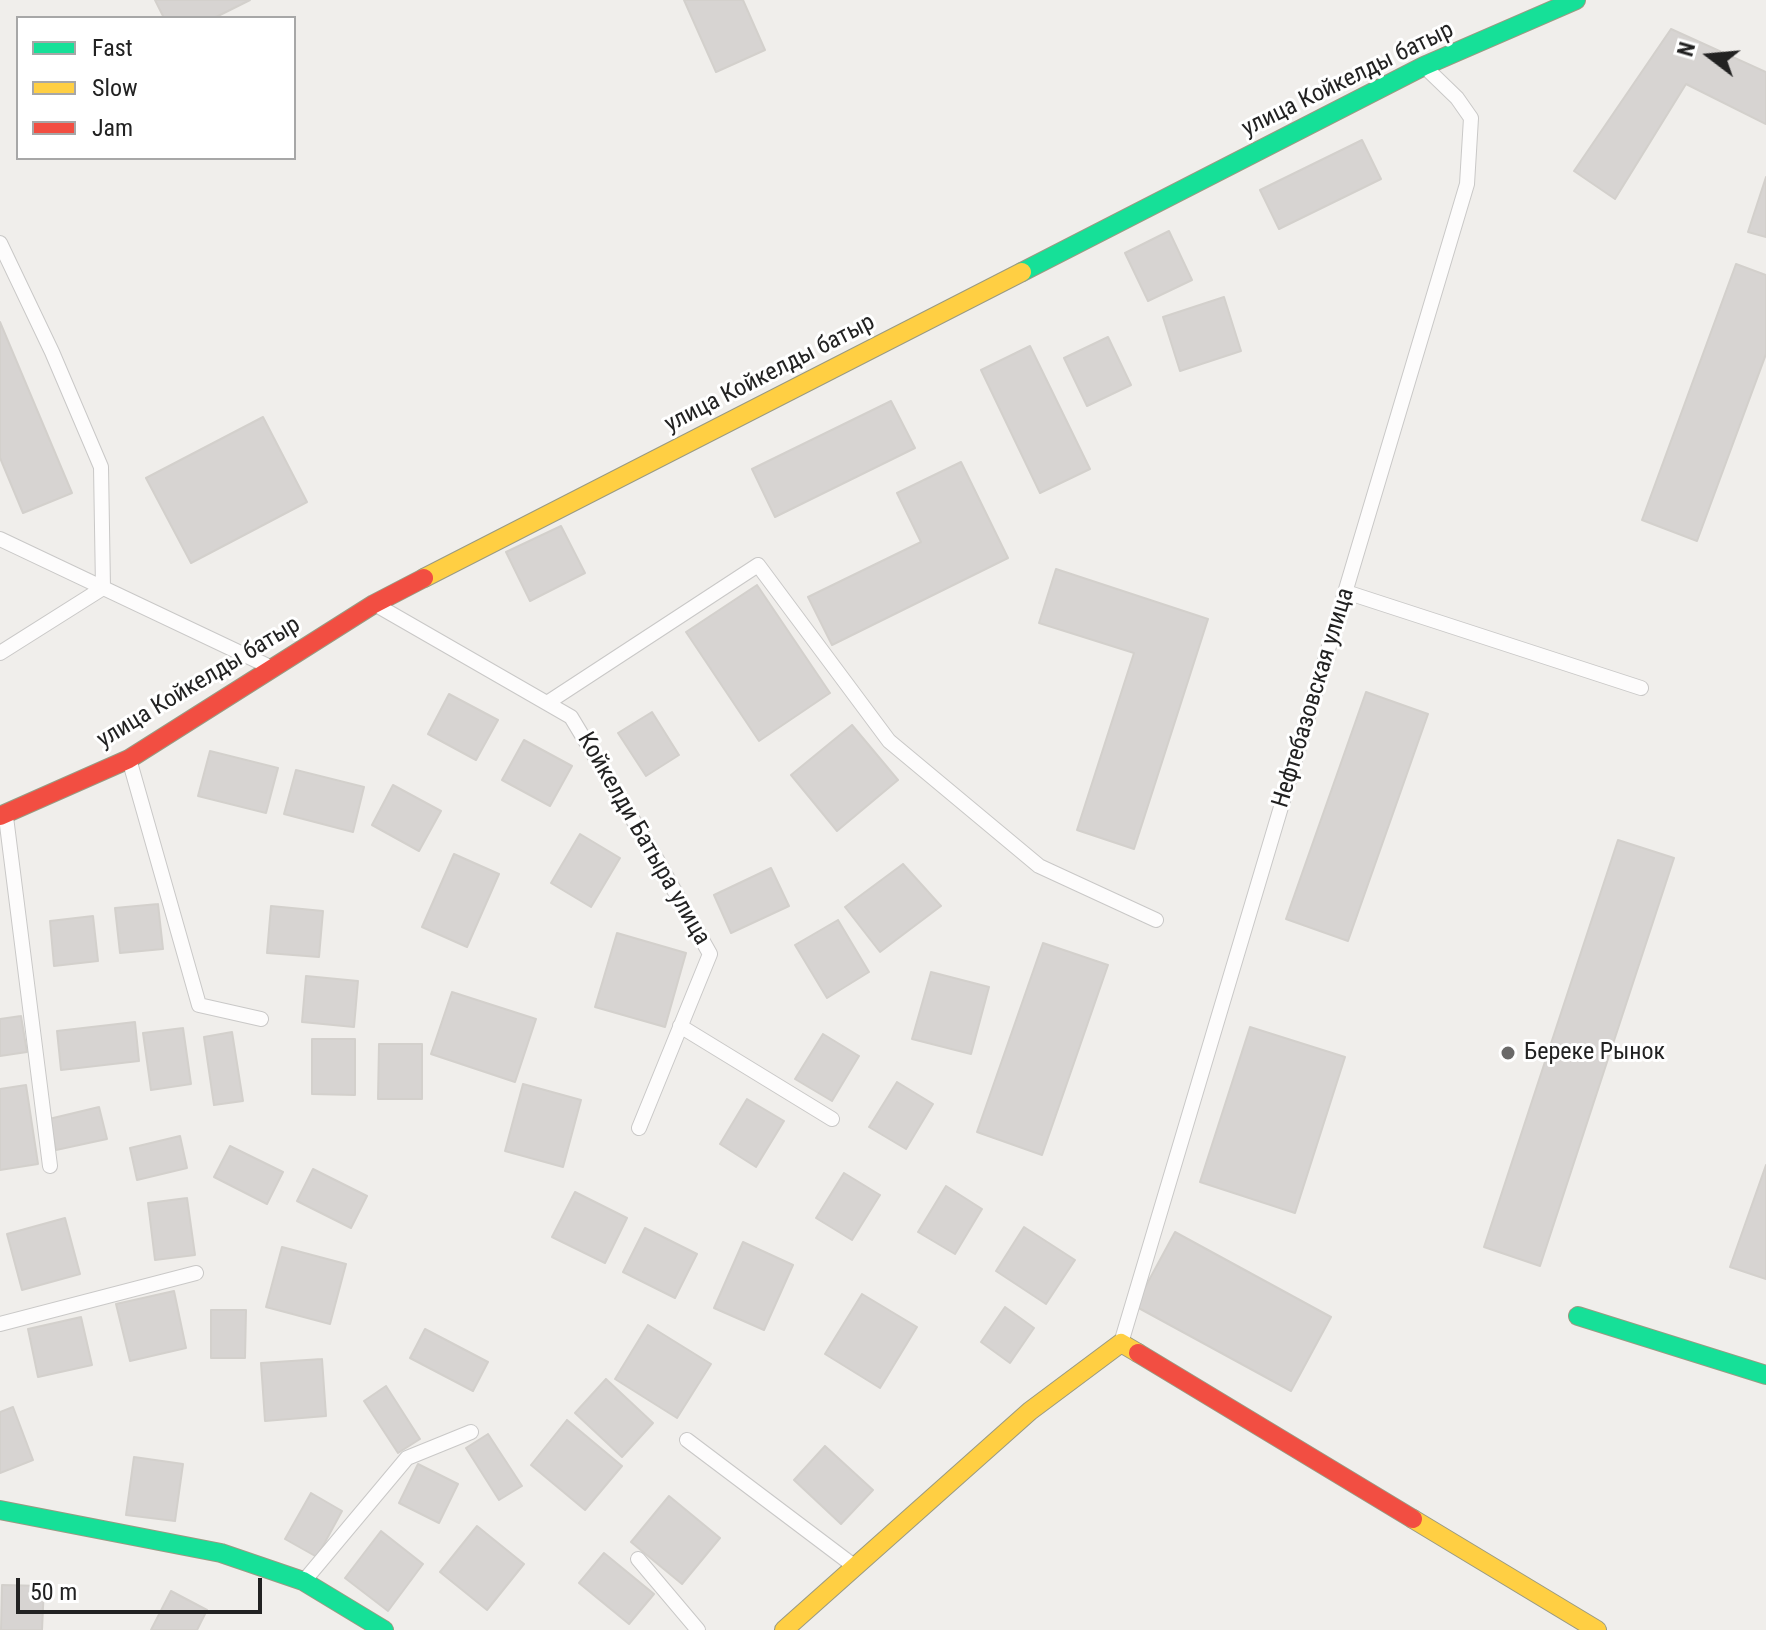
<!DOCTYPE html>
<meta charset="utf-8">
<style>
body{margin:0}
#map{position:relative;width:1766px;height:1630px;overflow:hidden;background:#f0eeeb;font-family:"Roboto Condensed",sans-serif}
canvas{display:block}
.legend{position:absolute;left:16px;top:16px;width:280px;height:144px;box-sizing:border-box;background:#fff;border:2px solid #a7a7a7;margin:0;padding:10px 14px;list-style:none;font-size:24px;color:#222}
.legend li{display:flex;align-items:center;gap:16px;height:40px}
.legend b{width:40px;border:2px solid #a7a7a7}
.north{position:absolute;left:1670px;top:16px;width:80px;height:80px;-webkit-text-stroke:6px #fff;paint-order:stroke;rotate:286deg;font-size:22px;font-weight:700;line-height:32px;text-align:center;color:#222}
.north::after{content:'';display:block;margin:auto;width:28px;height:36px;background:#222;clip-path:polygon(50% 0,100% 100%,50% 72%,0 100%)}
.scale{position:absolute;left:16px;top:1578px;width:246px;height:36px;box-sizing:border-box;border:4px solid #222;border-top:0;padding-left:10px;font-size:24px;line-height:28px;white-space:nowrap;color:#222;-webkit-text-stroke:6px #fff;paint-order:stroke}
</style>
<div id="map">
<canvas width="1766" height="1630"></canvas>
<ul class="legend">
<li><b style="height:10px;background:#16e098"></b>Fast</li>
<li><b style="height:10px;background:#ffcf43"></b>Slow</li>
<li><b style="height:10px;background:#f24e42"></b>Jam</li>
</ul>
<div class="north">N</div>
<div class="scale">50 m</div>
</div>
<script>
const c = document.querySelector('canvas').getContext('2d');
c.lineJoin = 'round';
function fillPath(path, color) { c.fillStyle = color; c.fill(path, 'evenodd'); }
const poly = rows => new Path2D(rows.map(r => 'M' + r).join(''));
function strokePath(path, color, width, dash) { c.strokeStyle = color; c.lineWidth = width; c.lineCap = dash ? 'butt' : 'round'; c.setLineDash(dash || []); c.stroke(path); }
function drawText(font, color, halo, rows, align = 'center') {
  c.font = font + ' "Roboto Condensed",sans-serif'; c.lineWidth = 6; c.setLineDash([]); c.textBaseline = 'middle'; c.strokeStyle = halo; c.fillStyle = color; for (const [text, x, y, turn = 0] of rows) {
    c.save(); c.translate(x, y); c.rotate((+turn || 0) * Math.PI / 180); c.textAlign = isNaN(turn) ? turn : align; if (halo) c.strokeText(text, 0, 0); c.fillText(text, 0, 0); c.restore();
  }
}
const building = poly([
 [155,0,250,0,214,18,164,18,155,0],
 [684,0,743,0,765,50,716,72,684,0],
 [1671,29,1766,72,1766,124,1686,84,1615,199,1574,171,1671,29],
 [1362,140,1381,179,1279,229,1260,190,1362,140],
 [1766,177,1766,237,1748,232,1766,177],
 [1169,231,1192,280,1148,301,1125,253,1169,231],
 [1736,264,1766,275,1766,354,1697,541,1642,520,1736,264],
 [1224,297,1241,351,1180,371,1163,317,1224,297],
 [0,322,72,493,23,513,0,458,0,322],
 [1108,337,1131,385,1087,406,1064,358,1108,337],
 [1030,346,1090,469,1040,493,981,370,1030,346],
 [891,401,915,448,775,517,752,469,891,401],
 [263,417,307,502,191,563,146,478,263,417],
 [961,462,1008,558,832,645,808,597,921,542,897,493,961,462],
 [561,526,585,573,530,601,506,552,561,526],
 [1056,569,1208,619,1134,849,1077,830,1134,653,1039,623,1056,569],
 [757,585,830,693,759,741,686,632,757,585],
 [1366,692,1428,714,1348,941,1286,919,1366,692],
 [449,694,498,720,476,760,428,734,449,694],
 [652,712,679,755,646,776,618,733,652,712],
 [852,725,898,780,837,831,791,775,852,725],
 [524,740,572,766,550,806,502,780,524,740],
 [210,751,278,768,266,813,198,796,210,751],
 [296,770,364,787,353,832,284,814,296,770],
 [393,785,441,811,419,851,372,825,393,785],
 [580,834,620,858,591,907,551,883,580,834],
 [1618,840,1674,858,1540,1266,1484,1247,1618,840],
 [454,854,499,874,467,947,422,927,454,854],
 [903,864,941,906,880,952,845,907,903,864],
 [771,868,789,906,731,933,714,895,771,868],
 [158,904,163,949,120,953,115,908,158,904],
 [271,906,323,911,319,957,267,953,271,906],
 [93,916,98,961,54,966,50,921,93,916],
 [838,920,869,972,827,998,795,945,838,920],
 [617,933,686,953,665,1027,595,1007,617,933],
 [1043,943,1108,965,1042,1155,977,1132,1043,943],
 [931,972,989,987,971,1054,912,1039,931,972],
 [306,976,358,981,354,1027,302,1022,306,976],
 [452,992,536,1019,515,1082,431,1054,452,992],
 [21,1016,27,1052,0,1056,0,1019,21,1016],
 [135,1022,139,1061,61,1070,57,1031,135,1022],
 [1250,1027,1345,1057,1295,1213,1200,1182,1250,1027],
 [183,1028,191,1084,151,1090,143,1033,183,1028],
 [232,1032,243,1101,214,1105,204,1037,232,1032],
 [823,1034,859,1056,832,1101,795,1079,823,1034],
 [312,1039,355,1039,355,1095,312,1094,312,1039],
 [379,1044,422,1044,422,1099,378,1099,379,1044],
 [897,1082,933,1104,906,1149,869,1127,897,1082],
 [523,1084,581,1100,563,1167,505,1151,523,1084],
 [26,1085,38,1164,0,1170,0,1089,26,1085],
 [747,1099,784,1121,756,1167,720,1144,747,1099],
 [99,1107,107,1139,56,1150,49,1119,99,1107],
 [180,1136,187,1168,137,1180,130,1148,180,1136],
 [230,1146,283,1172,267,1204,214,1177,230,1146],
 [1766,1165,1766,1279,1730,1267,1766,1165],
 [313,1169,367,1196,351,1228,297,1201,313,1169],
 [844,1173,880,1195,852,1240,816,1218,844,1173],
 [946,1186,982,1209,955,1254,918,1232,946,1186],
 [575,1192,627,1218,605,1263,552,1237,575,1192],
 [187,1198,195,1255,155,1260,148,1203,187,1198],
 [65,1218,80,1274,22,1290,7,1234,65,1218],
 [1024,1227,1075,1260,1046,1304,996,1271,1024,1227],
 [645,1228,697,1254,675,1298,623,1272,645,1228],
 [1175,1232,1331,1317,1291,1391,1135,1306,1175,1232],
 [743,1242,793,1265,764,1330,714,1308,743,1242],
 [282,1247,346,1264,330,1324,266,1307,282,1247],
 [174,1291,186,1348,130,1361,116,1304,174,1291],
 [862,1294,917,1327,880,1388,825,1354,862,1294],
 [1005,1307,1034,1328,1010,1363,981,1342,1005,1307],
 [211,1310,246,1310,245,1358,211,1358,211,1310],
 [81,1317,92,1365,38,1377,28,1329,81,1317],
 [648,1325,711,1364,677,1418,615,1379,648,1325],
 [425,1329,488,1362,473,1391,410,1358,425,1329],
 [322,1359,326,1416,265,1421,261,1363,322,1359],
 [606,1379,653,1423,622,1457,575,1413,606,1379],
 [386,1386,420,1439,398,1453,364,1401,386,1386],
 [13,1407,33,1460,0,1473,0,1412,13,1407],
 [567,1420,622,1466,585,1510,531,1465,567,1420],
 [488,1434,522,1486,499,1500,466,1448,488,1434],
 [825,1446,873,1490,841,1524,794,1480,825,1446],
 [134,1457,183,1464,175,1521,126,1515,134,1457],
 [418,1464,458,1484,439,1523,399,1503,418,1464],
 [311,1493,342,1511,317,1557,285,1539,311,1493],
 [669,1496,720,1538,682,1584,631,1542,669,1496],
 [477,1526,524,1564,487,1610,440,1572,477,1526],
 [381,1531,423,1564,388,1611,345,1578,381,1531],
 [604,1553,654,1594,629,1624,579,1583,604,1553],
 [2,1585,44,1586,42,1630,1,1630,2,1585],
 [171,1591,207,1610,197,1630,151,1630,171,1591]
]);
fillPath(building, '#d7d4d2');
strokePath(building, '#d3d0cc', 2);
const lane = poly([
 [0,243,52,352,101,467,103,588,0,653],
 [0,539,268,666],
 [1346,592,1641,688],
 [378,606,571,717,656,858,710,954,639,1128],
 [547,703,758,565,889,741,1039,866,1156,920],
 [129,759,199,1005,261,1019],
 [6,817,50,1166],
 [680,1026,832,1119],
 [0,1324,196,1273],
 [1121,1343,1467,184,1471,118,1457,98,1426,68],
 [687,1440,854,1566],
 [638,1559,698,1630],
 [304,1581,407,1458,471,1432]
]);
const fast = poly([
 [1022,272,1424,66,1576,0],
 [1578,1316,1766,1375],
 [0,1510,221,1553,303,1581,384,1630]
]);
const slow = poly([
 [424,578,1022,272],
 [1413,1519,1597,1630],
 [784,1630,1030,1411,1121,1343,1138,1353]
]);
const jam = poly([
 [0,816,129,759,374,604,424,578],
 [1138,1353,1413,1519]
]);
strokePath(lane, '#c9c8c7', 16);
strokePath(fast, '#999a82', 20);
strokePath(slow, '#999a82', 20);
strokePath(jam, '#999a82', 20);
strokePath(lane, '#fdfcfc', 14);
strokePath(fast, '#16e098', 18);
strokePath(slow, '#ffcf43', 18);
strokePath(jam, '#f24e42', 18);
for (const [x, y, r, color] of [
 [1508,1053,8,"#6a6968"]
]) { const dot = new Path2D(); dot.arc(x, y, r, 0, 2 * Math.PI); c.fillStyle = color; c.fill(dot); strokePath(dot, '#fff', 3); }
drawText('24px', '#222', '#fff', [
 ["улица Койкелды батыр",1348,80,-26],
 ["улица Койкелды батыр",770,374,-27],
 ["улица Койкелды батыр",199,683,-31],
 ["Нефтебазовская улица",1314,698,-73],
 ["Койкелди Батыра улица",643,839,60]
]);
drawText('24px', '#222', '#fff', [
 ["Береке Рынок",1524,1053]
], 'left');
</script>
